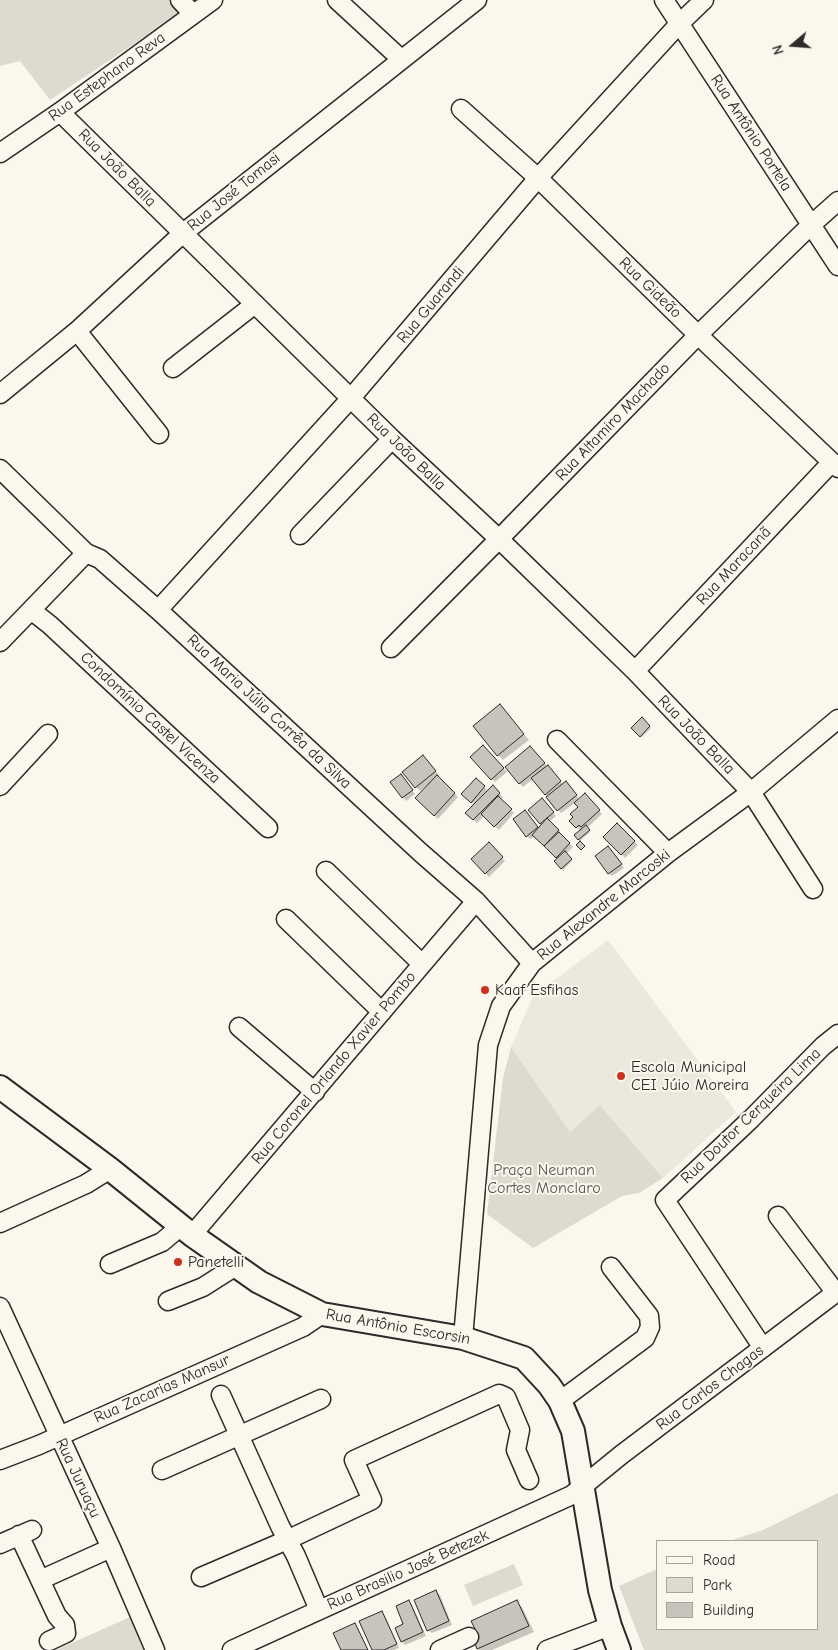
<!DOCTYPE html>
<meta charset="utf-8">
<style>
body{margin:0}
#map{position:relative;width:838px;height:1650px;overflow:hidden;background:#fbf7ec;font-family:"Comic Neue",sans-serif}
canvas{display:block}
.legend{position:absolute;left:656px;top:1540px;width:162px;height:90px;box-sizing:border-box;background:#fbf7ec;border:1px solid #a8a59f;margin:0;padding:6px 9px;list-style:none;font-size:15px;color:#2b2b2b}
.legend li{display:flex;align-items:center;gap:10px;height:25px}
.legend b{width:25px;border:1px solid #a8a59f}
.north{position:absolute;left:768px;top:20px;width:50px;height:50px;-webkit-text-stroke:4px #fbf7ec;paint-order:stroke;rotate:252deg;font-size:14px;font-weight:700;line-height:20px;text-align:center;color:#2b2b2b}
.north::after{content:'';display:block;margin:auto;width:18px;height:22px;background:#2b2b2b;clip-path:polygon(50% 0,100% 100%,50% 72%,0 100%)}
</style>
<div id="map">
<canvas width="838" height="1650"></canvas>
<ul class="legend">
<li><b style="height:6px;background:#fbf7ec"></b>Road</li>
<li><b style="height:14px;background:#dddad0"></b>Park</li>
<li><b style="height:14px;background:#c7c4bc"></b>Building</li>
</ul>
<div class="north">N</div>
</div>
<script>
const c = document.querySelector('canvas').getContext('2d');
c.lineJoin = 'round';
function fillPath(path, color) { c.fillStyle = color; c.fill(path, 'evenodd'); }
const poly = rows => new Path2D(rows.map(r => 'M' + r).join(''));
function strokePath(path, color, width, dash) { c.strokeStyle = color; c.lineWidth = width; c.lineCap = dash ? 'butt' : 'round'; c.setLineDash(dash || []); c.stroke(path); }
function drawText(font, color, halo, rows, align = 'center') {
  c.font = font + ' "Comic Neue",sans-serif'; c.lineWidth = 4; c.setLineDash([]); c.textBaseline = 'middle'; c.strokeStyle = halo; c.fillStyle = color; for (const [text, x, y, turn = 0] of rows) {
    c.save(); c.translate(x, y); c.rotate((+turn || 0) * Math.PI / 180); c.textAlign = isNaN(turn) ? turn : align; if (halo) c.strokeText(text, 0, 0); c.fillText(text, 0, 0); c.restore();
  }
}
fillPath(poly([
 [608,940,736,1112,663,1178,601,1106,570,1132,511,1047,533,996]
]), '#ebe8de');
fillPath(poly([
 [0,0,173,0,182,10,173,18,50,100,20,61,0,66],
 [511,1047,570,1132,600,1105,663,1178,639,1193,622,1196,533,1248,487,1214,503,1078],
 [838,1493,838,1650,644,1650,619,1586,657,1569,657,1629,817,1629,817,1541,729,1541,763,1530],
 [514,1564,523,1585,473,1606,464,1585],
 [130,1617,144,1650,56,1650]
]), '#dddad0');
fillPath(poly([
 [500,706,529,740,503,760,498,755],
 [642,719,651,728,642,737,633,728],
 [483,747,507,772,495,782,471,757],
 [534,751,563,785,569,786,580,800,585,795,602,814,587,828,590,832,580,841,576,835,581,831,577,827,575,817,579,807,575,803,561,813,533,779,523,787,506,767],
 [426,760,439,775,437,777,458,797,438,819,417,798,428,786,427,785,420,791,404,772],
 [404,779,415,794,406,801,392,782],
 [476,779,488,791,493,787,503,797,500,799,514,813,499,830,484,816,477,823,467,813,475,805,463,794],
 [545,803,556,816,549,822,573,847,566,854,572,861,563,870,555,861,558,859,535,836,530,839,527,836,529,815,539,829,543,825,529,810],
 [617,825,638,845,625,858,605,837],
 [489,844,505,861,489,877,472,859],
 [611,851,624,868,612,876,609,873],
 [436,1592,440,1595,452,1625,432,1633,428,1630],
 [409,1601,412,1605,426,1636,405,1645,402,1641],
 [517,1602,522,1607,534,1632,492,1650,479,1650,478,1649],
 [381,1613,385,1616,399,1648,394,1650,374,1650],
 [355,1624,358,1628,368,1650,342,1650]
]), '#0003');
const building = poly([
 [500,704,524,734,497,756,473,726,500,704],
 [642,717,650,726,640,737,631,728,642,717],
 [483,745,504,768,491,780,470,757,483,745],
 [530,746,545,763,519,784,505,767,530,746],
 [423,755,436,771,415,788,402,772,423,755],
 [548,765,561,781,545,795,531,778,548,765],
 [401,774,413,790,402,798,390,782,401,774],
 [437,775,455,793,434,816,415,798,437,775],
 [476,778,485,786,471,803,461,794,476,778],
 [566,781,577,795,557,811,546,797,566,781],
 [493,785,500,793,473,820,465,813,493,785],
 [585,793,600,810,581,827,579,825,576,828,569,821,573,817,570,814,578,807,574,803,585,793],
 [498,796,512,809,494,827,481,814,498,796],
 [542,798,554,812,540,824,528,810,542,798],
 [525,810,538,827,526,837,513,819,525,810],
 [547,818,559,830,544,846,532,835,547,818],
 [617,823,635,841,621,855,603,837,617,823],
 [586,825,590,830,578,840,574,835,586,825],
 [559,832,570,843,556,858,544,846,559,832],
 [580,841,585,846,581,850,576,845,580,841],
 [489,842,503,857,485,874,471,859,489,842],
 [608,846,622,864,608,874,595,856,608,846],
 [565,851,572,859,561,869,554,861,565,851],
 [436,1590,449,1621,427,1631,414,1600,436,1590],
 [409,1600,423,1632,401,1642,395,1628,403,1624,396,1606,409,1600],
 [517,1600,529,1626,477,1649,470,1631,475,1629,471,1621,517,1600],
 [382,1611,397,1644,384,1650,372,1650,359,1621,382,1611],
 [355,1623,368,1650,341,1650,333,1633,355,1623]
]);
fillPath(building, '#c7c4bc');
strokePath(building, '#2b2b2b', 1);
const minor = poly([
 [180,0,193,14],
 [337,0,401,59],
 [664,0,838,266],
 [461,109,538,178,698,335,838,468],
 [60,112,392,439,499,539,635,671,751,792,813,889],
 [0,153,60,112,213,0],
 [77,331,159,434],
 [173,368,255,304],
 [0,394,77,331,182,234,477,0],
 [0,469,86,553,100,559,158,610,420,852,476,901,532,963],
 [300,535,392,439],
 [31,610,50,625,268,828],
 [158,610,351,398,538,178,679,24,704,0],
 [0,642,86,553],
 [391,648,499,539,698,335,811,225,838,201],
 [635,671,832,462],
 [557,740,668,853],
 [0,786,48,734],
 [326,871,422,964],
 [286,919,382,1012],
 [239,1027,315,1092],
 [778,1216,836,1293],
 [0,1223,86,1184,110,1169],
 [192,1235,476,901],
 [110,1264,162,1242,181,1226],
 [168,1301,203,1287,236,1266],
 [0,1307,111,1548,155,1650],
 [463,1338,488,1045,501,1006,532,963,668,853,751,792,838,719],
 [763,1348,665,1200,751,1119,823,1046,838,1034],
 [221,1395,280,1526,296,1556,319,1610],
 [560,1401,645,1338,650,1327,649,1316,611,1267],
 [0,1460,39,1445,303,1327,322,1314],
 [162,1470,321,1399],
 [19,1535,57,1616,65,1625,66,1633,49,1641],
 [0,1544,32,1530],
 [201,1577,287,1540,372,1500,354,1460,499,1394,506,1397,520,1430,516,1450,529,1480],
 [40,1580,111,1548],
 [232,1650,572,1495,621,1455,838,1291],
 [440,1650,469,1637],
 [547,1650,610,1626]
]);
const major = poly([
 [0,1087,110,1169,192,1235,259,1282,322,1314,463,1338,524,1358,549,1385,560,1401,573,1431,600,1590,610,1626,619,1650]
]);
strokePath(minor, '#2b2b2b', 21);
strokePath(major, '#2b2b2b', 26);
strokePath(minor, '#fbf7ec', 18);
strokePath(major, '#fbf7ec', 22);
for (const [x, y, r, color] of [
 [485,990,5,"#c8321e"],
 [621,1076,5,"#c8321e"],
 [178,1262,5,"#c8321e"]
]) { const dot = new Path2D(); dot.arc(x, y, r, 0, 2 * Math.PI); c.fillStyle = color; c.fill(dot); strokePath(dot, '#fbf7ec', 2); }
drawText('16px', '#2b2b2b', '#fbf7ec', [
 ["Rua Estephano Reva",107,77,-36],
 ["Rua Antônio Portela",751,133,57],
 ["Rua João Balla",117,168,45],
 ["Rua José Tomasi",234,192,-39],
 ["Rua Gideão",650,288,44],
 ["Rua Guarandi",431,305,-50],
 ["Rua Altamiro Machado",613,422,-46],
 ["Rua João Balla",406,452,44],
 ["Rua Maracanã",734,566,-47],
 ["Rua Maria Júlia Corrêa da Silva",269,712,43],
 ["Condomínio Castel Vicenza",150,718,43],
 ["Rua João Balla",696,735,46],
 ["Rua Alexandre Marcoski",604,905,-39],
 ["Rua Coronel Orlando Xavier Pombo",334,1068,-50],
 ["Rua Doutor Cerqueira Lima",751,1116,-44],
 ["Rua Antônio Escorsin",398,1327,10],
 ["Rua Carlos Chagas",710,1388,-37],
 ["Rua Zacarias Mansur",162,1389,-24],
 ["Rua Juruaçu",78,1478,65],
 ["Rua Brasilio José Betezek",408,1570,-24]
]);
drawText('16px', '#2b2b2b', '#fbf7ec', [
 ["Kaaf Esfihas",495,990],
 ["Escola Municipal",631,1067],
 ["CEI Júio Moreira",631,1085],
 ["Panetelli",188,1262]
], 'left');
drawText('16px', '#585754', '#fbf7ec', [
 ["Praça Neuman",544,1170],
 ["Cortes Monclaro",544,1188]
]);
</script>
